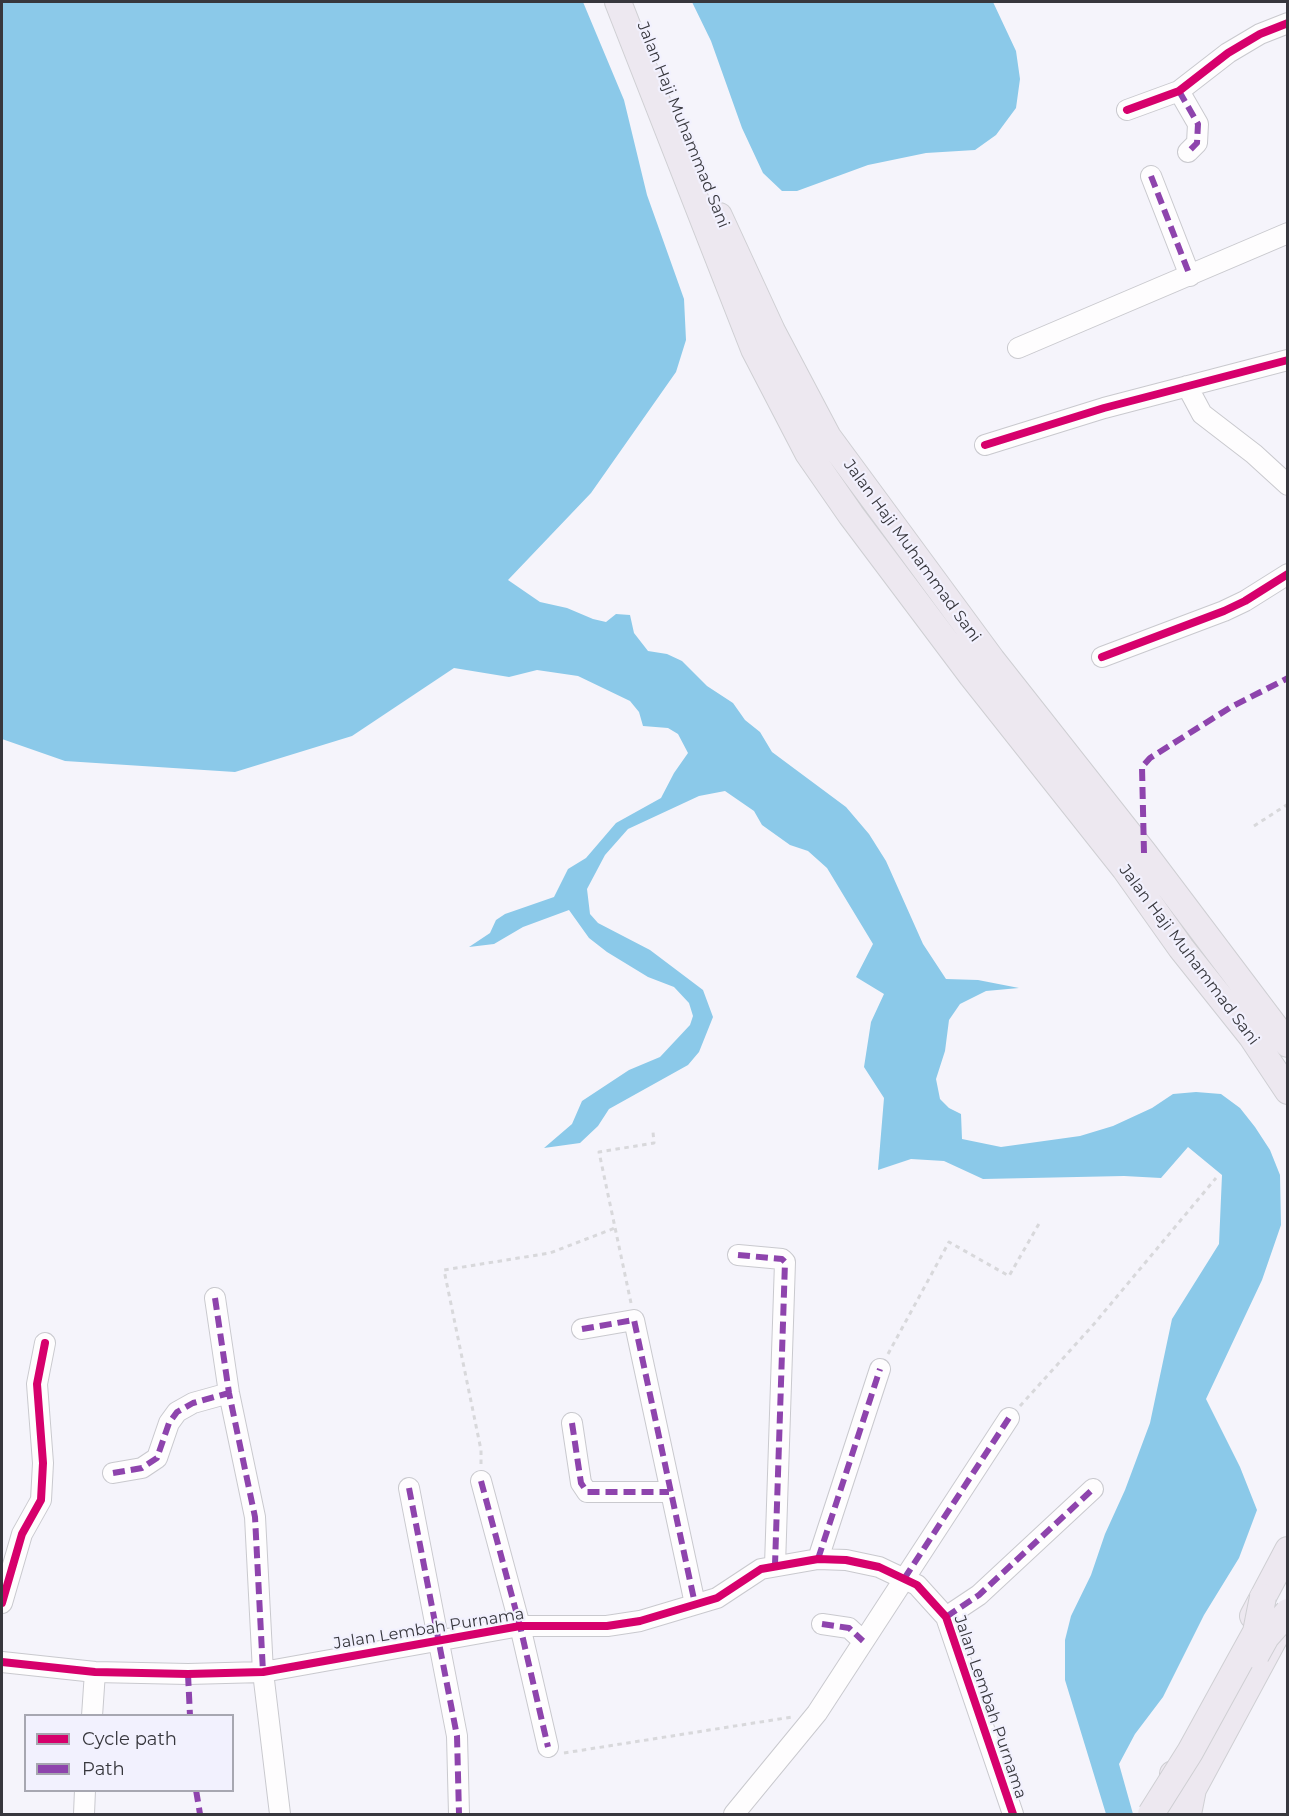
<!DOCTYPE html>
<style>
body{margin:0}
#map{position:relative;width:1289px;height:1816px;overflow:hidden;background:#f5f4fb;font-family:Montserrat,sans-serif}
canvas{display:block}
.frame{position:absolute;inset:0;border:3px solid #37373d;pointer-events:none}
.legend{position:absolute;left:24px;top:1714px;width:210px;height:78px;box-sizing:border-box;background:#f2f1fe;border:2px solid #a7a7b1;margin:0;padding:8px 10px;list-style:none;font-size:18px;color:#37373d}
.legend li{display:flex;align-items:center;gap:12px;height:30px}
.legend b{width:30px;border:2px solid #a7a7b1}
</style>
<div id="map">
<canvas width="1289" height="1816"></canvas>
<div class="frame"></div>
<ul class="legend">
<li><b style="height:8px;background:#d6006c"></b>Cycle path</li>
<li><b style="height:8px;background:#8e44ad"></b>Path</li>
</ul>
</div>
<script>
const c = document.querySelector('canvas').getContext('2d');
c.lineJoin = 'round';
function fillPath(path, color) { c.fillStyle = color; c.fill(path, 'evenodd'); }
const poly = rows => new Path2D(rows.map(r => 'M' + r).join(''));
function strokePath(path, color, width, dash) { c.strokeStyle = color; c.lineWidth = width; c.lineCap = dash ? 'butt' : 'round'; c.setLineDash(dash || []); c.stroke(path); }
function drawText(font, color, halo, rows, align = 'center') {
  c.font = font + ' Montserrat,sans-serif'; c.lineWidth = 4.5; c.setLineDash([]); c.textBaseline = 'middle'; c.strokeStyle = halo; c.fillStyle = color; for (const [text, x, y, turn = 0] of rows) {
    c.save(); c.translate(x, y); c.rotate((+turn || 0) * Math.PI / 180); c.textAlign = isNaN(turn) ? turn : align; if (halo) c.strokeText(text, 0, 0); c.fillText(text, 0, 0); c.restore();
  }
}
fillPath(poly([
 [2,2,583,2,624,100,647,195,684,299,686,340,676,372,591,493,508,580,540,602,567,608,593,619,606,622,616,614,630,615,634,633,648,651,667,654,682,661,707,686,733,703,745,720,760,732,772,752,846,807,869,834,886,861,923,944,946,979,978,980,1019,988,986,991,960,1004,949,1020,945,1051,936,1079,940,1099,949,1108,961,1114,962,1139,1001,1147,1080,1136,1113,1126,1152,1108,1173,1094,1196,1092,1221,1094,1240,1108,1255,1127,1270,1150,1280,1175,1281,1225,1262,1280,1206,1399,1240,1467,1257,1510,1239,1558,1204,1615,1163,1697,1135,1734,1119,1764,1133,1814,1106,1814,1065,1680,1065,1640,1071,1616,1091,1575,1105,1534,1125,1490,1150,1423,1172,1319,1219,1244,1222,1175,1188,1147,1161,1178,1124,1176,983,1179,944,1161,911,1159,878,1170,884,1098,864,1067,871,1022,884,994,856,977,873,944,827,868,808,851,790,845,762,825,754,811,725,791,699,796,628,829,605,855,587,889,590,914,598,923,650,950,703,990,713,1017,699,1052,688,1065,609,1109,598,1126,580,1143,544,1148,572,1124,582,1101,629,1070,660,1057,690,1025,693,1016,689,1003,674,987,648,977,607,952,589,938,569,910,523,927,494,944,469,947,490,933,496,920,505,914,554,897,568,869,586,858,616,823,661,798,674,773,688,753,678,734,668,728,643,726,639,712,630,701,578,676,537,670,509,677,454,668,352,736,235,772,65,761,2,739],
 [692,2,993,2,1016,51,1020,79,1016,108,996,135,975,150,926,153,868,165,797,191,782,191,763,173,742,128,711,41]
]), '#8bc9e9');
const minor = poly([
 [1179,91,1198,124,1197,143,1188,152],
 [1127,110,1179,91,1228,53,1260,34,1288,23],
 [1151,176,1190,276],
 [1018,348,1288,233],
 [1187,386,1202,414,1254,454,1288,485],
 [985,445,1104,408,1288,360],
 [1102,657,1224,611,1245,601,1288,574],
 [738,1255,782,1259,785,1262,775,1565],
 [215,1298,229,1393,255,1517,263,1672,280,1814],
 [582,1329,634,1320,695,1604],
 [572,1423,581,1483,587,1492,669,1492],
 [113,1473,142,1468,157,1458,169,1423,177,1412,193,1403,229,1393],
 [481,1481,520,1626,548,1747],
 [409,1488,457,1736,459,1814],
 [818,1559,880,1369],
 [2,1603,22,1534,41,1500,43,1463,37,1384,45,1343],
 [946,1617,979,1595,1093,1489],
 [822,1624,849,1628,863,1641],
 [2,1662,95,1672,188,1674,263,1672,520,1626,607,1626,640,1621,717,1598,761,1569,818,1559,846,1560,879,1567,917,1585,946,1617,1013,1814],
 [92,1716,95,1672],
 [84,1814,85,1790],
 [734,1814,817,1713,1009,1418]
]);
const major = poly([
 [618,2,754,349,808,453,851,515,972,676,1125,869,1181,948,1252,1037,1288,1091],
 [719,216,772,331,828,437,992,660,1144,853,1288,1044],
 [1253,1616,1288,1550],
 [1171,1814,1173,1774],
 [1188,1814,1193,1789,1276,1635]
]);
strokePath(minor, '#c9c9ce', 22);
strokePath(major, '#cfcfd3', 28);
strokePath(poly([
 [1254,826,1288,804],
 [631,1303,599,1152,654,1143,653,1132],
 [888,1354,949,1242,1009,1276,1040,1222],
 [1020,1406,1094,1324,1216,1178],
 [481,1464,481,1450,444,1270,550,1253,615,1228],
 [564,1753,792,1717]
]), '#d8d8db', 3, [4.5, 4.5]);
strokePath(minor, '#fefdfe', 20);
strokePath(major, '#ede8f0', 26);
const majorBridge = poly([
 [1256,1655,1266,1637,1288,1612],
 [1151,1814,1190,1752,1256,1632,1263,1597]
]);
strokePath(majorBridge, '#cfcfd3', 28, []);
strokePath(majorBridge, '#ede8f0', 26);
strokePath(poly([
 [1179,91,1198,124,1197,143,1188,152],
 [1151,176,1190,276],
 [1144,853,1142,767,1150,758,1231,707,1288,678],
 [738,1255,782,1259,785,1262,775,1565],
 [215,1298,229,1393,255,1517,263,1672],
 [582,1329,634,1320,695,1604],
 [572,1423,581,1483,587,1492,669,1492],
 [113,1473,142,1468,157,1458,169,1423,177,1412,193,1403,229,1393],
 [481,1481,520,1626,548,1747],
 [409,1488,457,1736,459,1814],
 [818,1559,880,1369],
 [904,1579,1009,1418],
 [946,1617,979,1595,1093,1489],
 [822,1624,849,1628,863,1641],
 [188,1674,190,1716],
 [196,1790,200,1814]
]), '#8e44ad', 6, [12, 6]);
strokePath(poly([
 [1127,110,1179,91,1228,53,1260,34,1288,23],
 [985,445,1104,408,1288,360],
 [1102,657,1224,611,1245,601,1288,574],
 [2,1603,22,1534,41,1500,43,1463,37,1384,45,1343],
 [2,1662,95,1672,188,1674,263,1672,520,1626,607,1626,640,1621,717,1598,761,1569,818,1559,846,1560,879,1567,917,1585,946,1617,1013,1814]
]), '#d6006c', 8);
drawText('16px', '#37373d', '#f2f1fe', [
 ["Jalan Haji Muhammad Sani",683,125,68],
 ["Jalan Haji Muhammad Sani",912,551,54],
 ["Jalan Haji Muhammad Sani",1189,955,53],
 ["Jalan Lembah Purnama",429,1629,-9],
 ["Jalan Lembah Purnama",990,1707,71]
]);
</script>
